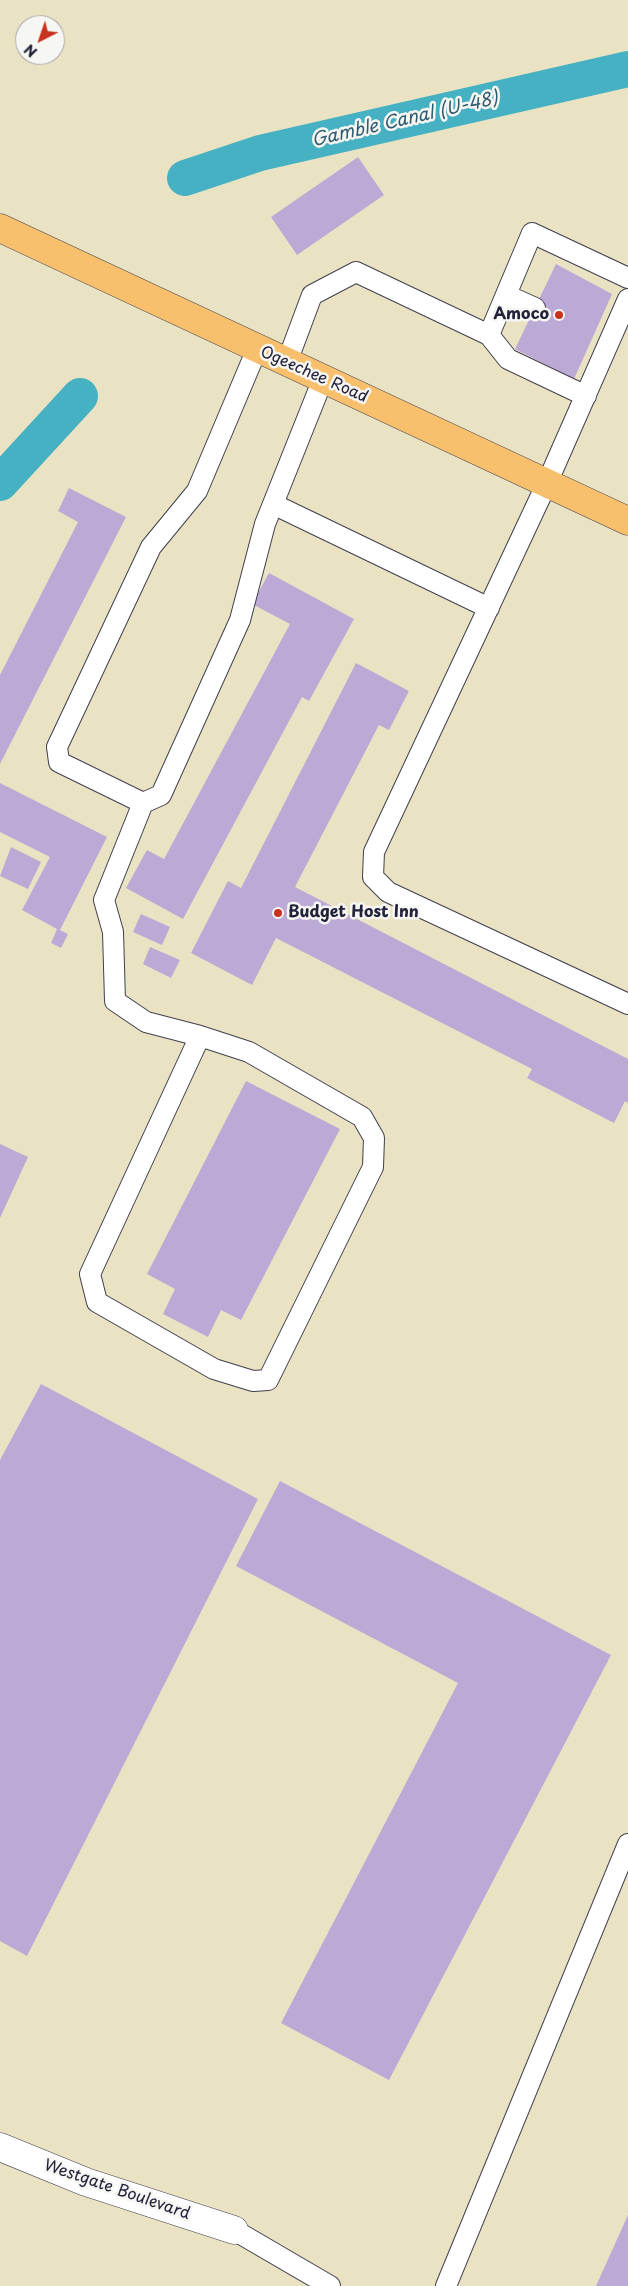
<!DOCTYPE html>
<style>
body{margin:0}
#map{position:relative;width:628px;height:2286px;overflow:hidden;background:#eae3c3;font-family:"Playpen Sans",sans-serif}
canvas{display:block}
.north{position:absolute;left:15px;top:15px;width:50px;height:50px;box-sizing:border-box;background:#f6f6f2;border:1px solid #a1a1a9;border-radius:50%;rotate:221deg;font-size:14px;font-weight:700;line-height:20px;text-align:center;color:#22223b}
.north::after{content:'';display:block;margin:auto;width:18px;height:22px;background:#c8321e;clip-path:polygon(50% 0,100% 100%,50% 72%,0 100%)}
</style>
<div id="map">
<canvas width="628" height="2286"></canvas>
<div class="north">N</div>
</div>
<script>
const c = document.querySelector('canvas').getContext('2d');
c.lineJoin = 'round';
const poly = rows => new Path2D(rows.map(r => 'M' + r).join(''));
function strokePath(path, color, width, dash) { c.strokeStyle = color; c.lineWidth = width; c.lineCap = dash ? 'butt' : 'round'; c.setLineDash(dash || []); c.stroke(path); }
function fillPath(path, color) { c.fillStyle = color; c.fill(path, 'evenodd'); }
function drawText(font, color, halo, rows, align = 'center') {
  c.font = font + ' "Playpen Sans",sans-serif'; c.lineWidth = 5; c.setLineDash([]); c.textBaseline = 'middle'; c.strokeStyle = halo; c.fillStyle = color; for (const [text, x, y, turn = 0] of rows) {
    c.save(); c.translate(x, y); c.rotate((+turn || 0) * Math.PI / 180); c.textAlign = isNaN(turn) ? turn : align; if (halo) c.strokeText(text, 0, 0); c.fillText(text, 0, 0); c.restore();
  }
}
strokePath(poly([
 [185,178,260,153,628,69],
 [0,483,80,396]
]), '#45b1c2', 36);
fillPath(poly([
 [358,157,384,195,297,255,271,217],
 [556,264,612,294,574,379,515,349],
 [69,488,126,517,0,764,0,675,78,522,58,511],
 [269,573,354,619,309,701,302,697,183,919,126,888,147,850,164,859,290,624,252,604],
 [356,663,409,691,389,730,379,725,295,887,628,1059,628,1103,625,1101,614,1123,527,1078,532,1069,276,938,252,985,191,953,228,881,241,888],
 [0,783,107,837,60,930,68,934,61,948,51,943,57,929,22,910,50,857,0,832],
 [11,847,41,862,28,889,0,876],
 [141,914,170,927,162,945,133,932],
 [150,947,180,960,171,978,143,964],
 [246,1081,340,1129,241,1320,221,1310,208,1337,163,1314,175,1289,147,1274],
 [0,1144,28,1157,0,1218],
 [41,1384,258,1499,27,1956,0,1941,0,1460],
 [280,1481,611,1655,389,2080,281,2023,458,1683,236,1566],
 [628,2215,628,2286,596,2286]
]), '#bcaad6');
const lane = poly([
 [506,295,535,308],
 [628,299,547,483,374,852,373,877,388,892,628,1004],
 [489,335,532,233,628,278],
 [257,349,197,491,151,547,57,747,59,762,143,803,161,795,240,620,265,524,323,379],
 [287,362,312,295,356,272,489,335,508,359,586,396],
 [273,504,489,608],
 [143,803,104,900,113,932,115,1001,146,1022,200,1036,249,1052,362,1117,374,1138,373,1167,268,1380,253,1381,214,1369,97,1302,90,1274,200,1036],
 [234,2230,330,2286],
 [446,2286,628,1844]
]);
const street = poly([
 [0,2147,86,2182,234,2230]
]);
const primary = poly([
 [0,228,628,521]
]);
strokePath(lane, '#403f4f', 22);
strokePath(street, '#403f4f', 29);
strokePath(primary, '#403f4f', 29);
strokePath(lane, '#fff', 20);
strokePath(street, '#fff', 28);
strokePath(primary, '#f8bf6c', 28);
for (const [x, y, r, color] of [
 [559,315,5,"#c8321e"],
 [278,913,5,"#c8321e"]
]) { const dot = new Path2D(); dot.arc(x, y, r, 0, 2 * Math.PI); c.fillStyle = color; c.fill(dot); strokePath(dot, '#f6f6f2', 2); }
drawText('bold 16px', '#22223b', '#f6f6f2', [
 ["Amoco",549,315],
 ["Budget Host Inn",288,913,"left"]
], 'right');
drawText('16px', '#22223b', '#f6f6f2', [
 ["Ogeechee Road",314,375,24],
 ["Westgate Boulevard",117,2190,19]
]);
drawText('italic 18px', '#305b71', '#f6f6f2', [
 ["Gamble Canal (U-48)",405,120,-13]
]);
</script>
